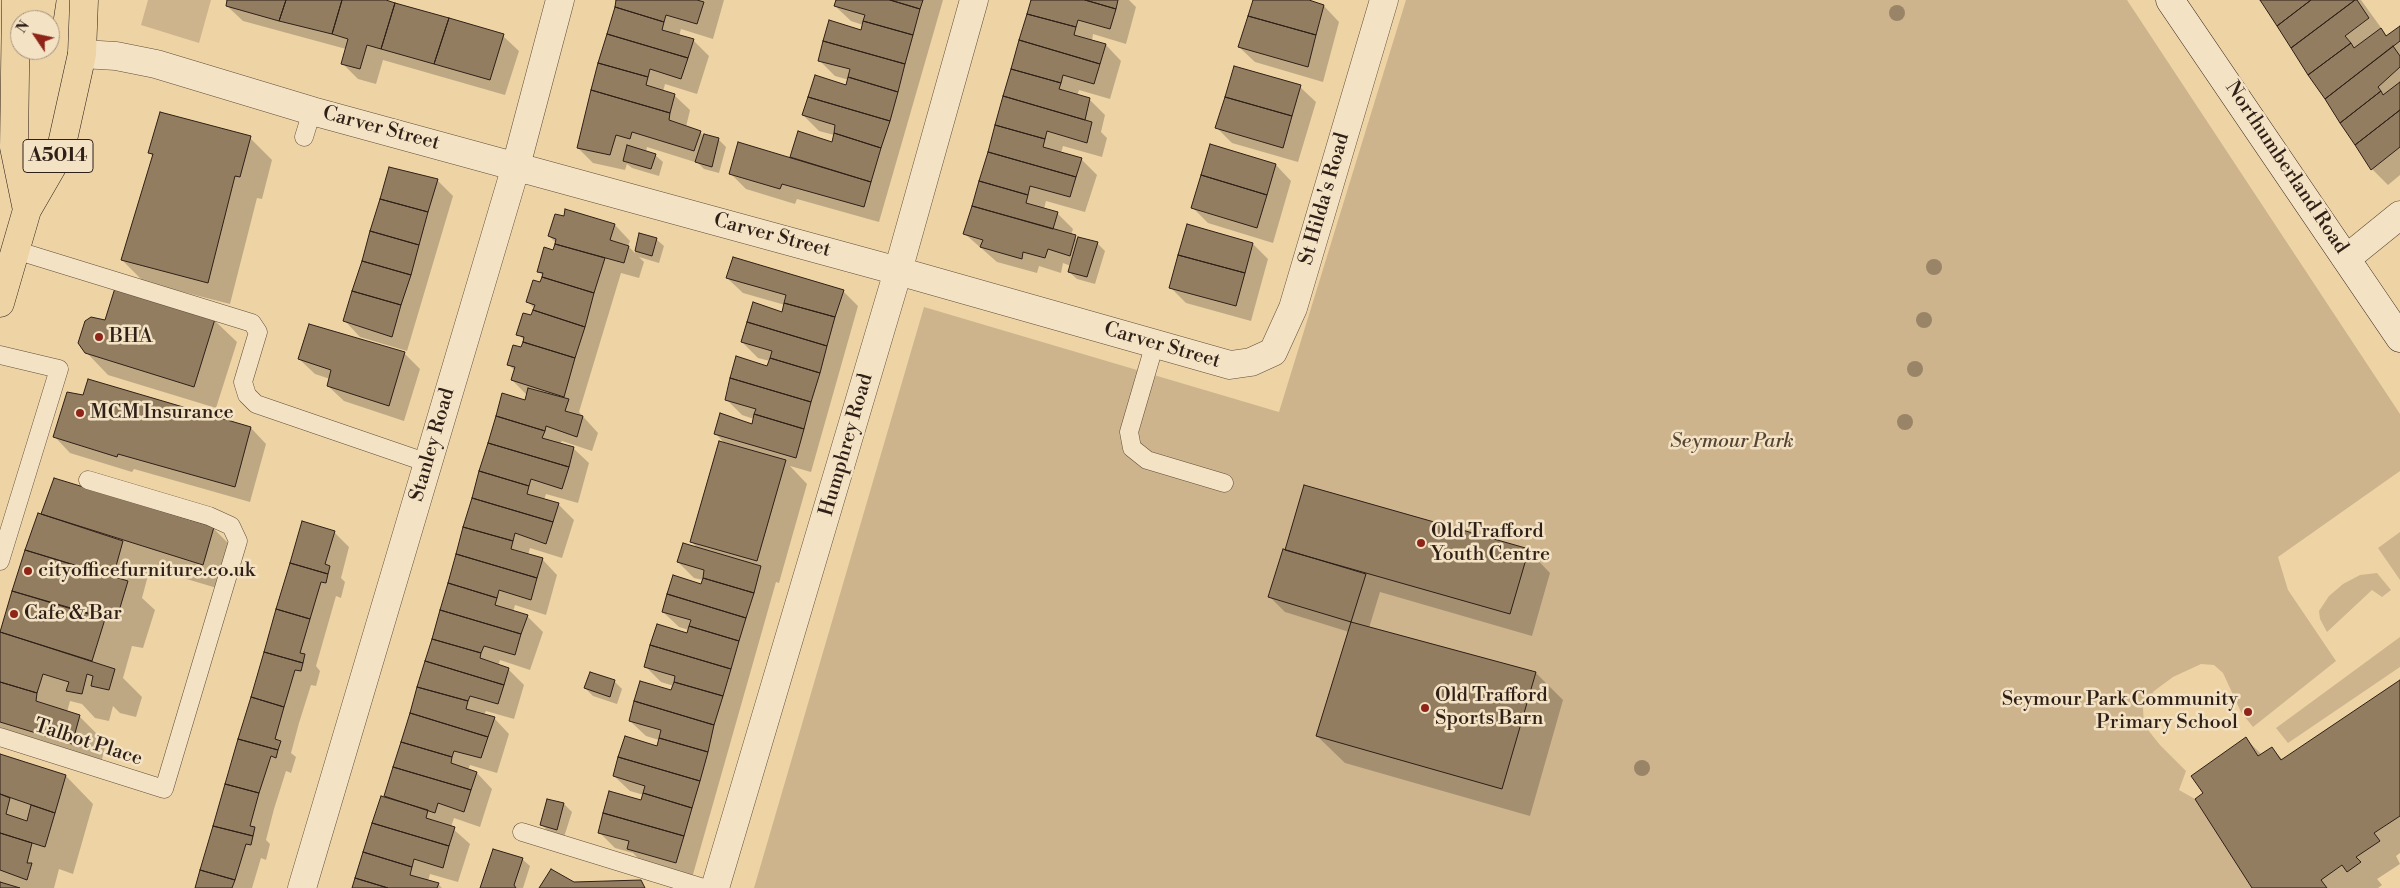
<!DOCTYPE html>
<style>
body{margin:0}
#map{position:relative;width:2400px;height:888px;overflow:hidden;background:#eed3a5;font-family:"Libre Bodoni",serif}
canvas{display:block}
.north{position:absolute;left:10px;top:10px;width:50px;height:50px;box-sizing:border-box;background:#f4e2c4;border:1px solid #a5947f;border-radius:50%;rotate:304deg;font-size:14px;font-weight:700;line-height:20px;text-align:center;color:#2e1f17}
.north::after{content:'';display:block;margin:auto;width:18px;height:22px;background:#8f2418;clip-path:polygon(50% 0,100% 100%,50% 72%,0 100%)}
</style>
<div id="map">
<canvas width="2400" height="888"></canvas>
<div class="north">N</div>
</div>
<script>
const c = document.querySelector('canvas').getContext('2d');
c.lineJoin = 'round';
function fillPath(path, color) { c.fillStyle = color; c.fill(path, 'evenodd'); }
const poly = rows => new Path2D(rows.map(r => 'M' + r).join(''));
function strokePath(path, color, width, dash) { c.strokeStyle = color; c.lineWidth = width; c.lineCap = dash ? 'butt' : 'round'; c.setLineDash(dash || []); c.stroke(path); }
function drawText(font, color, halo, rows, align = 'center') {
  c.font = font + ' "Libre Bodoni",serif'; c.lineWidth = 5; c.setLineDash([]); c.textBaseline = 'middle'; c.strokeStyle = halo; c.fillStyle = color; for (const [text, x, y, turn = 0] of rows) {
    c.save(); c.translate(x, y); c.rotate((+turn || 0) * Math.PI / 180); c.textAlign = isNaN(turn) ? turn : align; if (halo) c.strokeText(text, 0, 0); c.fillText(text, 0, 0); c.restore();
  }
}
fillPath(poly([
 [148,0,211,0,199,43,141,25],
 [1406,0,2127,0,2400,414,2400,471,2278,557,2288,590,2336,661,2253,727,2241,712,2223,673,2214,665,2201,664,2173,677,2154,691,2143,708,2144,725,2160,745,2186,771,2179,790,2195,799,2252,888,754,888,924,307,1279,412],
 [2400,532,2400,580,2378,548],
 [2377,573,2391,590,2382,597,2372,590,2327,632,2320,619,2319,611,2329,596,2343,584,2360,575],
 [2400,637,2400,667,2288,743,2276,728]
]), '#cdb48d');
fillPath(poly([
 [229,0,380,0,503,36,519,51,505,95,383,60,376,84,358,79,342,63,346,49,243,21,227,6],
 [618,0,724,0,713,39,681,29,679,36,694,41,709,56,697,94,665,84,663,92,674,95,690,110,686,127,700,132,704,136,718,139,726,147,719,173,704,169,698,163,647,147,646,152,655,155,663,162,659,176,632,168,627,164,625,170,593,163,578,148],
 [837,0,943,0,879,222,797,199,795,204,746,189,730,173,791,159,798,132,833,143,834,135,819,131,803,115,847,87,849,80,835,76,820,61,862,32,863,25,851,21,835,6],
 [1033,0,1129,0,1136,7,1126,44,1093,34,1092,41,1106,45,1121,61,1110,99,1079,90,1077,96,1090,100,1105,115,1101,132,1107,138,1102,157,1063,146,1061,153,1081,159,1097,175,1085,212,1046,201,1044,209,1057,213,1073,229,1071,235,1079,240,1097,243,1105,251,1095,284,1077,279,1069,272,1071,266,1063,263,1061,273,1039,266,1037,273,997,262,965,234],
 [1254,0,1304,0,1324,6,1339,22,1323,82,1255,62,1239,47],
 [2261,0,2361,0,2387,36,2400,28,2400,175,2388,185,2372,169],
 [1300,87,1316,102,1298,162,1232,143,1217,128],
 [250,138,272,160,262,199,257,198,230,304,144,282,122,260,153,157,149,152],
 [1276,165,1291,181,1273,243,1208,223,1192,207],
 [437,180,453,196,407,351,360,337,345,321],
 [615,225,630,241,628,246,635,253,640,234,656,239,664,246,659,263,639,257,644,262,639,278,621,273,579,412,598,433,592,451,562,441,560,444,573,448,589,463,578,503,546,494,544,500,559,505,574,520,562,558,530,548,528,555,542,559,557,575,546,615,515,605,513,612,527,616,543,632,530,670,500,660,498,666,508,669,524,685,514,719,486,711,484,715,494,718,509,734,497,773,470,765,468,770,477,773,492,789,480,827,454,818,451,827,470,844,458,882,430,874,428,881,438,884,442,888,354,888,390,782,503,395,525,401,527,395,512,380,515,371,509,365,522,349,525,341,518,334,532,317,535,309,528,302,541,283,543,276,538,271,554,252,556,243,549,236],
 [1253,244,1268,259,1251,321,1186,303,1170,287],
 [727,278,843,291,858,306,811,472,790,466,807,484,779,583,776,582,692,878,644,864,633,853,615,848,599,832,642,802,644,795,630,791,614,776,658,748,659,740,646,736,630,721,672,692,674,686,661,682,645,666,688,635,689,630,679,627,663,612,702,585,703,580,694,578,678,562,698,549,692,542,726,445,716,434,753,425,754,419,742,415,726,399,768,368,770,361,758,358,742,342,783,313,785,305,743,293],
 [214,320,237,342,216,408,108,375,86,352,106,322],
 [404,353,420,369,404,421,344,401,328,386,330,379,315,374,299,359],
 [251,428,266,444,250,502,134,469,132,472,70,453,55,437],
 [54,480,213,528,241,556,230,592,150,568,142,598,155,610,143,648,132,646,123,678,142,697,136,717,120,713,113,706,109,721,95,718,82,704,70,701,67,712,79,716,106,743,99,771,0,737,0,638,27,549,42,516],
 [334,532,349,547,341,578,345,582,341,598,336,596,316,666,320,671,316,686,311,685,299,723,291,753,296,757,291,773,286,771,274,809,266,840,270,844,266,860,261,858,252,888,197,888],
 [1528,550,1550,573,1532,636,1380,592,1369,628,1536,673,1563,700,1530,816,1345,763,1317,736,1349,632,1285,612,1270,597,1286,551],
 [614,681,622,689,617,704,593,696,585,688],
 [2400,682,2400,853,2396,856,2400,864,2377,879,2382,885,2378,888,2254,888,2204,794,2246,739,2262,755,2272,749,2283,760],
 [0,756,66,776,93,804,73,874,59,869,54,888,0,888],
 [548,800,564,804,572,812,564,837,549,832,542,825],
 [522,859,530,866,523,888,481,888]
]), '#0003');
const building = poly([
 [227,0,286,0,279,21,226,6,227,0],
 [286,0,342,0,332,34,279,21,286,0],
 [342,0,386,0,395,3,381,49,367,45,360,69,341,64,348,39,332,34,342,0],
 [616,0,697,0,704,2,697,24,666,15,664,22,615,7,616,0],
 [836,0,890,0,920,9,913,35,863,21,865,15,834,6,836,0],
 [890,0,923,0,920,9,890,0],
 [1031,0,1085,0,1116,9,1110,29,1078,20,1076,27,1027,14,1031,0],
 [1085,0,1118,0,1116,9,1085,0],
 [1253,0,1309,0,1324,5,1316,35,1248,16,1253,0],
 [2260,0,2311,0,2277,26,2260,0],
 [2311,0,2355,0,2291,48,2277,26,2311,0],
 [2355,0,2357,0,2369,18,2345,36,2351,43,2308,75,2291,48,2355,0],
 [395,3,449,18,434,64,381,49,395,3],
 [615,7,664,22,662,30,694,39,688,58,607,34,615,7],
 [1027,14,1076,27,1074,35,1106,44,1100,64,1019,40,1027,14],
 [1248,16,1316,35,1308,67,1238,47,1248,16],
 [449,18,504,34,490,80,434,64,449,18],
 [829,20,861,30,863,21,913,35,905,64,823,41,829,20],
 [2400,26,2400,41,2325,99,2308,75,2351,43,2354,48,2381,28,2386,36,2400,26],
 [607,34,688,58,681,79,650,69,648,77,598,63,607,34],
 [1019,40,1100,64,1094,84,1063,75,1061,83,1011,69,1019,40],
 [823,41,905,64,898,92,848,77,850,69,818,61,823,41],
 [2393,46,2400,56,2400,67,2378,87,2381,91,2340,123,2325,99,2393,46],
 [598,63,648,77,646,85,675,94,670,113,591,90,598,63],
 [1234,66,1301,85,1292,116,1225,97,1234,66],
 [1011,69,1061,83,1059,89,1090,98,1085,120,1003,96,1011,69],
 [815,75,846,85,848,77,898,92,890,121,808,97,815,75],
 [2400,82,2400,110,2355,145,2340,123,2381,91,2383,95,2400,82],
 [591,90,670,113,669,120,701,131,694,151,632,132,630,139,616,135,610,155,577,148,591,90],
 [1003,96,1092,122,1087,143,1047,131,1045,139,995,125,1003,96],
 [808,97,890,121,881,148,834,133,835,125,802,115,808,97],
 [1225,97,1292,116,1283,148,1215,128,1225,97],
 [2400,110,2400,147,2371,170,2355,145,2400,110],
 [160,112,251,136,240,177,235,176,208,283,121,260,153,154,148,153,160,112],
 [995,125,1045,139,1043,147,1082,158,1076,177,988,152,995,125],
 [798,131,832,142,834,133,881,148,871,182,790,157,798,131],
 [704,134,719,138,712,167,695,162,704,134],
 [738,142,871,182,864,207,782,184,780,189,729,174,738,142],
 [1210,144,1276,164,1267,195,1201,175,1210,144],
 [627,145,656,154,651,169,623,161,627,145],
 [988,152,1076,177,1070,197,1030,186,1028,195,979,181,988,152],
 [389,167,438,179,428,212,380,199,389,167],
 [1201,175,1267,195,1257,228,1191,208,1201,175],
 [979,181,1028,195,1026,203,1058,212,1053,229,972,206,979,181],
 [380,199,428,212,419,245,370,231,380,199],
 [972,206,1076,235,1070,256,1048,249,1045,258,1023,252,1022,259,980,247,983,240,963,234,972,206],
 [565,209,615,224,610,240,629,246,624,263,555,244,556,239,548,236,555,214,564,216,565,209],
 [1187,224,1253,243,1245,273,1178,255,1187,224],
 [370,231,419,245,411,275,362,261,370,231],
 [639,233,657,238,652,256,635,251,639,233],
 [1078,237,1098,242,1087,277,1068,272,1078,237],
 [555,244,605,258,594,293,542,277,543,273,537,272,544,247,553,250,555,244],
 [1178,255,1245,273,1236,306,1169,288,1178,255],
 [733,257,844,290,835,317,784,303,786,295,726,278,733,257],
 [362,261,411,275,401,305,352,291,362,261],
 [542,277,594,293,585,327,533,310,535,305,526,302,533,280,540,282,542,277],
 [115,288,215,319,194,387,85,353,78,343,85,321,91,317,105,320,115,288],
 [352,291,401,305,392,337,343,321,352,291],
 [753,302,782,312,784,303,835,317,827,346,747,322,753,302],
 [533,310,585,327,575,358,523,342,524,337,516,335,523,313,531,315,533,310],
 [747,322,827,346,820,373,770,358,772,351,741,342,747,322],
 [309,324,405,352,389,406,327,386,331,370,298,359,309,324],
 [523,342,575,358,564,397,511,380,515,367,507,365,513,345,521,347,523,342],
 [736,356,767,366,770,358,820,373,811,402,730,378,736,356],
 [730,378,811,402,804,429,754,414,756,409,725,400,730,378],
 [88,379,251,427,235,487,118,454,117,457,53,437,67,392,83,395,88,379],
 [528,388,569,399,565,411,583,416,577,437,546,426,545,431,496,416,502,393,525,400,528,388],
 [720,413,752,424,754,414,804,429,796,458,714,434,720,413],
 [496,416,545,431,542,438,574,447,569,467,488,443,496,416],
 [719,441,786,460,757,561,690,542,719,441],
 [488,443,569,467,562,489,531,479,529,486,479,471,488,443],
 [479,471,529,486,527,494,559,503,553,522,472,498,479,471],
 [54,478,214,527,203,565,41,514,54,478],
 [1304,485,1529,549,1510,614,1285,550,1304,485],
 [472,498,553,522,546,544,515,533,513,541,463,527,472,498],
 [38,513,123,541,113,577,25,550,38,513],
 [302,521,335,531,325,564,330,566,328,574,290,563,302,521],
 [463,527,513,541,511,549,543,558,537,578,456,554,463,527],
 [683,543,761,566,754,593,703,578,704,570,677,562,683,543],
 [1283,549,1366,574,1351,622,1268,597,1283,549],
 [25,550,128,581,116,621,12,591,25,550],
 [456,554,537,578,531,600,499,590,497,598,448,583,456,554],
 [290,563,328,574,326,583,321,582,310,619,276,609,290,563],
 [673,575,701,584,703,578,754,593,746,618,667,594,673,575],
 [448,583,497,598,495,605,528,615,521,634,440,610,448,583],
 [12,591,105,619,92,661,0,632,12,591],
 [667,594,746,618,739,641,689,626,691,620,662,612,667,594],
 [276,609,310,619,300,653,305,654,303,663,264,652,276,609],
 [440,610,521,634,515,655,484,646,481,653,432,639,440,610],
 [1351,622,1536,672,1502,789,1316,736,1351,622],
 [657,624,687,633,689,626,739,641,731,669,650,645,657,624],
 [0,632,115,669,109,690,91,686,93,676,87,674,82,694,66,691,69,682,43,674,37,693,0,682,0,632],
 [432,639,481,653,480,658,509,668,504,685,425,661,432,639],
 [650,645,731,669,723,696,674,682,675,676,644,667,650,645],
 [264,652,303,663,301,671,295,670,284,707,251,697,264,652],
 [425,661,504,685,498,704,470,696,468,701,417,687,425,661],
 [590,672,615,680,610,697,584,688,590,672],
 [2400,680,2400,816,2374,833,2380,841,2356,857,2361,862,2347,872,2342,865,2321,880,2327,888,2252,888,2195,799,2203,793,2191,776,2246,737,2258,756,2272,747,2281,760,2400,680],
 [640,681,671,690,674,682,723,696,714,725,634,701,640,681],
 [0,682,37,693,36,701,80,715,72,744,0,722,0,682],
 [417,687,468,701,466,709,495,717,488,737,410,713,417,687],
 [251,697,284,707,275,739,281,741,278,750,238,739,251,697],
 [634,701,714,725,708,752,659,738,661,730,629,721,634,701],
 [410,713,488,737,481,758,454,751,452,757,401,742,410,713],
 [625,736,657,746,659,738,708,752,700,781,618,757,625,736],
 [238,739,278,750,276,758,271,756,259,793,225,784,238,739],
 [401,742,452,757,451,763,477,772,471,790,393,767,401,742],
 [0,754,66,775,55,813,0,794,0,754],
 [618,757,700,781,692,808,643,793,645,786,613,776,618,757],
 [393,767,471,790,464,812,438,803,435,813,384,796,393,767],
 [225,784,259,793,250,826,255,827,253,836,213,826,225,784],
 [609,791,641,800,643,793,692,808,684,836,603,813,609,791],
 [0,794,10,798,6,814,27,821,31,805,55,813,45,847,0,833,0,794],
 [381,796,428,810,426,818,455,827,449,846,372,823,381,796],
 [547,799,564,803,557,830,540,825,547,799],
 [603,813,684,836,676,863,627,849,629,841,598,833,603,813],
 [372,823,449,846,443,868,414,859,412,867,363,852,372,823],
 [213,826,253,836,251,845,246,844,235,880,200,870,213,826],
 [0,833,32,843,27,863,32,863,27,880,0,870,0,833],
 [493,849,523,858,514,885,516,888,480,888,493,849],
 [363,852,412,867,410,875,439,883,437,888,388,888,355,878,363,852],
 [551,869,574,882,641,880,645,888,539,888,551,869],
 [200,870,235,880,232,888,195,888,200,870],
 [355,878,388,888,352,888,355,878],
 [0,882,20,888,0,888,0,882]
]);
fillPath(building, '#927d61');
strokePath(building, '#2e1f17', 1);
const service = poly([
 [304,137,312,111],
 [15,250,252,323,258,332,243,382,247,395,256,404,428,463],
 [1155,343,1129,432,1132,448,1147,460,1224,483],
 [0,355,59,369,0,561],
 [0,737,164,789,238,541,231,526,209,516,88,480],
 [522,832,704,888]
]);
const minor = poly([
 [82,54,116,56,156,64,312,111,898,271,1230,365,1251,362,1273,352,1293,308,1384,0],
 [2347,258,2400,215],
 [302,888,516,166,560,0],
 [715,888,898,271,974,0]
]);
const secondary = poly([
 [2170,0,2400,338]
]);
const primary = poly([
 [16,0,14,147,27,210],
 [39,20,42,0],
 [0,303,27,210,60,153,82,54,84,0]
]);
strokePath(service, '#5e4c3a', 19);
strokePath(minor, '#5e4c3a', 29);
strokePath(secondary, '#2e1f17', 29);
strokePath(primary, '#2e1f17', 29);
strokePath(service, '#f4e2c4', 18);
strokePath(minor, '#f4e2c4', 28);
strokePath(secondary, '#f4e2c4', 28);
strokePath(primary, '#eed3a5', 28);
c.fillStyle = '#9a8467';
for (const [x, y] of [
 [1897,13],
 [1934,267],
 [1924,320],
 [1915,369],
 [1905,422],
 [1642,768]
]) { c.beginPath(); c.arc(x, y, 8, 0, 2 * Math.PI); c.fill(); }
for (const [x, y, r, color] of [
 [99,337,5,"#8f2418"],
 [80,413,5,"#8f2418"],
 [1421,543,5,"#8f2418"],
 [28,571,5,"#8f2418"],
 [14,614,5,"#8f2418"],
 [1425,708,5,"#8f2418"],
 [2248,712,5,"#8f2418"]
]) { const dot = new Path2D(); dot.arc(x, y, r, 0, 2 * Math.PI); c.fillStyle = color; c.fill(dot); strokePath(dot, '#f4e2c4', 2); }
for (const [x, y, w] of [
 [58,156,70]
]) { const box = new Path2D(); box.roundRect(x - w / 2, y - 16.5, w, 33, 4); c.fillStyle = '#f4e2c4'; c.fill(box); strokePath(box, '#2e1f17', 1); }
drawText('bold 19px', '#2e1f17', null, [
 ["A5014",58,156]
]);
drawText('20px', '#2e1f17', '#f4e2c4', [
 ["Carver Street",381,129,15],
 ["Northumberland Road",2286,168,56],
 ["St Hilda's Road",1325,199,-74],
 ["Carver Street",772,236,15],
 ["Carver Street",1162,346,16],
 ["Stanley Road",433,445,-74],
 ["Humphrey Road",847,445,-74],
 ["Talbot Place",88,743,18]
]);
drawText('20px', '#2e1f17', '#f4e2c4', [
 ["BHA",109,337],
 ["MCM Insurance",90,413],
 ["Old Trafford",1431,532],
 ["Youth Centre",1431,555],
 ["cityofficefurniture.co.uk",38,571],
 ["Cafe & Bar",24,614],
 ["Old Trafford",1435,696],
 ["Sports Barn",1435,719],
 ["Seymour Park Community",2238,700,"right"],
 ["Primary School",2238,723,"right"]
], 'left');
drawText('italic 20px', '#564434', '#f4e2c4', [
 ["Seymour Park",1732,442]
]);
</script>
